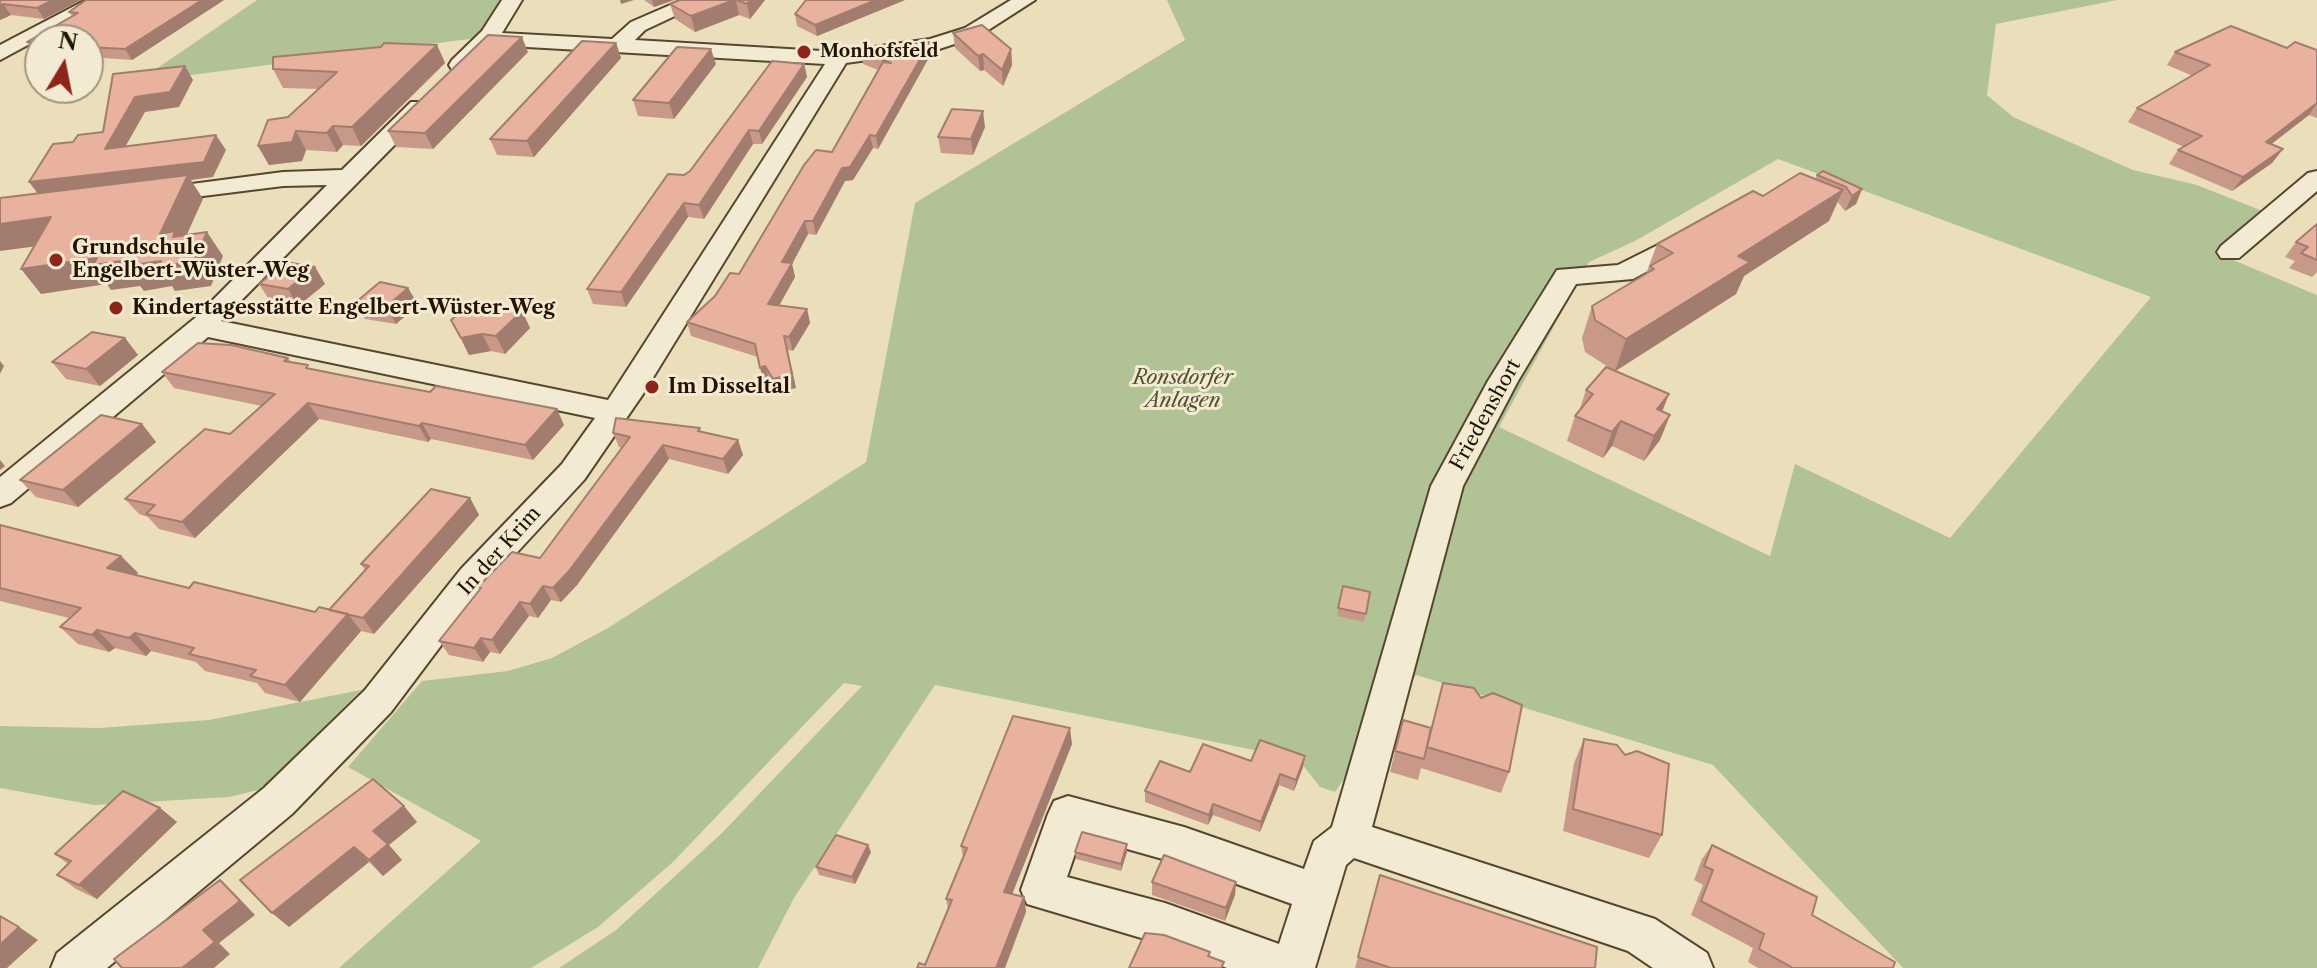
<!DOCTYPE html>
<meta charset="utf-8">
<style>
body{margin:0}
#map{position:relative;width:2317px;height:968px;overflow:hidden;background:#ebdfbb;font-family:"Libre Caslon Text",serif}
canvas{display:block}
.north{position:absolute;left:24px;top:24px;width:80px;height:80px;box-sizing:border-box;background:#f2ead3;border:2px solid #a0947f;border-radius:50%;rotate:10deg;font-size:22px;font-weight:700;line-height:32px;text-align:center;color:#241300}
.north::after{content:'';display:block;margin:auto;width:28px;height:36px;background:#8f2418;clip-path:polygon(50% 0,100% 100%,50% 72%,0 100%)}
</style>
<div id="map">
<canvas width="2317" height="968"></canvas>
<div class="north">N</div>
</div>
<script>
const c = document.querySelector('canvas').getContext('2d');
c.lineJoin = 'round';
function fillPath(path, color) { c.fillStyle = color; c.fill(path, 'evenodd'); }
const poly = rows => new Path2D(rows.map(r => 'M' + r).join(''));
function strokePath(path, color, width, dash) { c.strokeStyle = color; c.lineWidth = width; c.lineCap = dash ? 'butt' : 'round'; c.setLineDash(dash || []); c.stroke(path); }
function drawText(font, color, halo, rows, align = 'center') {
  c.font = font + ' "Libre Caslon Text",serif'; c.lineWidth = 6; c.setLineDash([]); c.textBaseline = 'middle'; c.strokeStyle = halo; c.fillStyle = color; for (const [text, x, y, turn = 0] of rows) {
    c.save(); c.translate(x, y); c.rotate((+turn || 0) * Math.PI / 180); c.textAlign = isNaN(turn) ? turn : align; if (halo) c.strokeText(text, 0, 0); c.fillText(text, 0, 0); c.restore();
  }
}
fillPath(poly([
 [257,0,500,0,477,38,137,82],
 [1167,0,2117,0,1996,24,1987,95,2013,117,2133,170,2197,185,2265,212,2214,252,2317,295,2317,968,1903,968,1713,765,1416,675,1335,792,1320,787,1298,759,935,685,794,898,758,968,559,968,616,930,722,833,862,686,844,683,673,862,598,927,531,968,339,968,481,841,348,767,422,681,508,671,552,658,608,628,866,462,915,203,1185,40],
 [1778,159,2151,297,1950,538,1795,464,1770,556,1499,427,1589,262,1635,241],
 [361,690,262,789,229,797,94,805,0,788,0,726,99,728,209,720]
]), '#b1c395');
const street = poly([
 [502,0,522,0,502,33,612,39,631,22,682,0,709,0,645,30,635,40,839,52,930,39,965,28,1011,0,1035,0,979,36,933,51,846,63,643,394,584,480,485,587,391,712,292,814,107,968,51,968,57,953,264,788,365,690,461,569,562,464,595,418,208,337,11,503,0,507,0,477,195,318,327,185,283,186,155,202,143,195,146,190,283,172,342,170,411,102,427,102,430,107,427,112,221,321,608,400,825,64,492,45,468,70,452,70,449,65,452,60,482,31,502,0],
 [84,1,91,3,94,7,91,11,0,60,0,45,84,1],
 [2317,171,2317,191,2239,258,2221,258,2217,252,2221,246,2308,173,2317,171],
 [1690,229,1699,231,1703,237,1699,243,1633,279,1576,284,1518,381,1463,486,1372,827,1655,919,1707,953,1713,968,1653,968,1628,951,1354,858,1346,865,1315,968,1227,968,1165,945,1027,904,1021,890,1048,814,1054,801,1068,796,1184,827,1304,869,1314,841,1332,827,1431,486,1488,381,1557,270,1618,265,1690,229],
 [1081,836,1184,865,1292,904,1279,944,1165,903,1067,877,1081,836]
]);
strokePath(street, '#56462f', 4);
fillPath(street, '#f2ead3');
fillPath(poly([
 [0,0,81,0,44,19,11,15,0,20],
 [224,0,132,60,88,57,88,40,40,40,40,54,34,53,27,42,72,16,69,12],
 [644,0,674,0,654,7],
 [679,0,765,0,750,19,739,15,695,32,675,19,670,4],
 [806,0,905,0,817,36,797,26,795,14],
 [953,33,1011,49,1012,65,1003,86,984,70,980,71,955,48],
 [930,42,931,54,878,149,873,148,853,180,845,181,816,235,808,234,792,264,795,277,779,306,807,309,810,323,793,351,788,350,796,388,777,392,769,380,764,381,758,357,691,336,687,322,739,274,832,152,878,70,863,64,861,51],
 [616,43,621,58,534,157,497,155,490,139],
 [437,45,445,63,361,146,343,145,337,152,306,150,302,161,269,165,258,146,319,89,283,88,273,69],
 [2287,48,2317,50,2317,118,2309,115,2271,144,2283,149,2272,163,2232,191,2169,164,2178,150,2184,147,2128,122,2137,108,2193,76,2167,65,2175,52],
 [528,52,433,149,396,147,388,131],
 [716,64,674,119,638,116,633,100],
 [804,64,807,77,762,144,753,144,704,219,688,217,626,307,593,304,587,289,684,175,690,171],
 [985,127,973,155,941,153,938,137],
 [1817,175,1862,189,1856,204,1845,211,1837,201,1829,221,1744,276,1736,294,1616,371,1669,394,1662,412,1670,415,1660,440,1644,461,1612,446,1603,458,1567,441,1575,416,1579,411,1586,390,1613,370,1585,352,1582,338,1592,306,1646,274,1657,244,1763,196,1815,179],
 [2317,224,2317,272,2312,277,2289,268,2295,261,2285,257,2296,242],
 [315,267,325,284,298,306,270,301,259,284],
 [408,288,418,305,396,324,365,319,356,302],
 [522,311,530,328,505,354,491,351,469,355,451,320],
 [125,338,138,355,100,386,66,379,52,362],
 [288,358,291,362,310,369,564,425,533,460,431,439,428,442,319,419,195,538,159,529,148,517,139,514,125,499,230,434,262,406,174,388,162,372],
 [142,424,156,442,78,507,36,497,20,480],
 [700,428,701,432,738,440,743,455,728,474,669,459,577,585,561,602,551,600,538,618,529,616,500,654,490,652,483,662,449,655,439,641,480,590,478,587,540,558,622,448,619,447,613,433],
 [470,498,479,515,374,634,361,631,300,702,265,693,257,683,205,671,196,662,151,651,146,656,115,648,109,652,78,644,60,627,69,618,0,601,0,525,121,556,138,573,136,575,189,588,315,612,329,610,365,570,361,564],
 [1343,586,1370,592,1364,622,1337,616],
 [1443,683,1509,772,1501,793,1421,768,1418,780,1390,772,1395,751,1431,728],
 [1584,739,1662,835,1649,858,1563,831,1574,763],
 [1072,744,1012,894,1024,897,1026,912,925,965,948,909,946,899,963,857,961,846],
 [1305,756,1303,767,1294,791,1279,785,1260,832,1213,815,1208,825,1145,802,1145,791,1190,772,1251,761],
 [160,808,177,822,97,899,76,889,57,875,68,864,55,854],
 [417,822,389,845,402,860,383,876,369,862,289,927,240,880],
 [868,845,871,852,855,884,819,875,816,867],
 [1712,845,1812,915,1893,968,1758,968,1748,962,1753,948,1691,915,1703,885,1694,880,1702,859],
 [1075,852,1127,852,1121,871,1076,859],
 [1380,875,1595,968,1355,968],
 [1152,882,1236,882,1235,895,1225,921,1152,895]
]), '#c89988');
fillPath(poly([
 [53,0,81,0,44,19,37,8],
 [202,0,224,0,132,60,125,49],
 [620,0,634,0,621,4],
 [652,0,674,0,654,7],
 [736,0,739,15,695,32,691,16],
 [750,0,765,0,750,19,747,4],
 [876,0,905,0,817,36,815,25],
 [3,4,11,15,0,20,0,6],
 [522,37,528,52,433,149,425,133],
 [930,42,931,54,878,149,876,136],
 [616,43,621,58,534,157,527,141],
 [437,45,445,63,361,146,352,127],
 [711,49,716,64,674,119,669,103],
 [1011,49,1012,65,1003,86,1002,70],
 [983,54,984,70,980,71,978,56],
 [804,64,807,77,762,144,759,131],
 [185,66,193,80,179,107,145,112,115,165,105,149,135,97],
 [2317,103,2309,115,2256,156,2266,142],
 [983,111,985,127,973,155,971,139],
 [333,126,343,145,337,152,327,133],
 [749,130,753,144,704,219,699,205],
 [296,131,306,150,302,161,269,165,258,146],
 [216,135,226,150,213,177,191,180,203,199,183,243,160,234,41,198,29,182],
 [870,135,873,148,853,180,845,181,816,235,813,221,842,168],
 [2283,149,2272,163,2232,191,2243,177],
 [1862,189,1856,204,1845,211,1852,196],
 [1843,190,1829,221,1744,276,1736,294,1615,371,1626,339,1738,256],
 [684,203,688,217,626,307,621,292],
 [51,217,69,242,0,251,0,224],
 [805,221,808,234,792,264,795,277,772,318,768,304,782,262],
 [207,232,223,256,211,286,175,291,172,286,144,291,140,286,111,290,107,284,41,294,21,269],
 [315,267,325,284,298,306,288,289],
 [408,288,418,305,396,324,386,307],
 [807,309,810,323,793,351,789,337],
 [522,311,530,328,505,354,496,336],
 [482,334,491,351,469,355,461,338],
 [784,336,796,388,777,392,773,379],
 [125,338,138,355,100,386,86,369],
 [0,361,4,366,0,374],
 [765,366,769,380,764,381,760,368],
 [1669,394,1659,419,1648,434,1657,409],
 [308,403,319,419,195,538,182,522],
 [557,409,564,425,533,460,525,445],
 [1670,415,1660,440,1644,461,1654,436],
 [1621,421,1612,446,1603,458,1612,432],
 [422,423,431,439,428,442,419,426],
 [142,424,156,442,78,507,63,490],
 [738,440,743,455,728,474,723,459],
 [663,445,669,459,577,585,561,602,553,588],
 [0,460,5,466,0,470],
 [470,498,479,515,374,634,363,618],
 [121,556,138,573,124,586,107,568],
 [543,586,551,600,538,618,530,604],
 [520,602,529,616,500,654,492,640],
 [348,614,361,631,300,702,285,685],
 [97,630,115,648,109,652,92,635],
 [135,633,151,651,146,656,129,638],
 [481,638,490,652,483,662,474,648],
 [1070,728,1072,744,1007,907,1004,892],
 [1305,756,1303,767,1294,791,1296,780],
 [1280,774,1279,785,1260,832,1261,822],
 [1213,804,1213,815,1208,825,1209,815],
 [404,806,417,822,389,845,402,860,383,876,369,860,373,831],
 [160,808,177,822,97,899,79,885],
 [1127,844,1127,852,1121,871,1121,864],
 [868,845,871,852,855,884,852,877],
 [354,847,369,862,289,927,272,913],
 [220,880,235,894,255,915,219,943,230,954,214,968,182,968,203,930],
 [1236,882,1235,895,1225,921,1226,908],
 [1024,897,1026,912,1005,968,996,968],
 [19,927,38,940,7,968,0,968,0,945]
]), '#a27d6f');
const building = poly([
 [0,0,53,0,37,8,3,4,0,6,0,0],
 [86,0,202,0,125,49,88,47,88,40,40,40,40,43,27,42,78,13,69,12,86,0],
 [680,0,734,0,691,16,670,4,680,0],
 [737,0,750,0,747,4,737,0],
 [806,0,876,0,815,25,795,14,806,0],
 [982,25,1011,49,1002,70,983,54,978,56,953,33,982,25],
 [2231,26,2287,48,2295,42,2317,50,2317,103,2266,142,2283,149,2243,177,2178,150,2202,136,2137,108,2210,65,2175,52,2231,26],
 [488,35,522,37,425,133,388,131,488,35],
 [582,41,616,43,527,141,490,139,582,41],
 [930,42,876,136,870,135,850,167,842,168,813,221,805,221,782,262,792,263,768,304,807,309,789,337,784,336,792,374,773,379,765,366,760,368,755,344,687,322,715,296,730,273,739,274,804,165,816,150,832,152,883,62,891,63,861,51,930,42],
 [384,43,437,45,352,127,333,126,327,133,296,131,292,142,258,146,268,120,288,117,337,72,273,69,273,57,381,47,384,43],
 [677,47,711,49,669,103,633,100,677,47],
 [772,61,804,64,759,131,749,130,699,205,684,203,621,292,587,289,668,174,684,175,690,171,772,61],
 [185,66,170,92,135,97,105,149,216,135,204,162,29,182,53,144,73,142,78,135,103,132,113,74,185,66],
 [952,109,983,111,971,139,938,137,952,109],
 [1823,171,1862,189,1852,196,1846,187,1817,175,1823,171],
 [1800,173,1843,190,1738,256,1750,262,1626,339,1595,320,1592,306,1654,269,1650,266,1673,253,1657,244,1753,191,1763,196,1800,173],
 [188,175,160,234,175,231,173,237,207,232,194,261,158,267,161,261,126,266,129,260,93,265,97,258,21,269,51,217,0,224,0,198,188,175],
 [2317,224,2317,260,2301,253,2308,247,2296,242,2317,224],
 [286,262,315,267,288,289,259,284,286,262],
 [380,282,408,288,386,307,356,302,380,282],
 [468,305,522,311,496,336,482,334,461,338,451,320,468,305],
 [92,332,125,338,86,369,52,362,92,332],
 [198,343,231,345,288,358,284,361,308,365,306,368,371,381,430,392,436,386,557,409,525,445,422,423,419,426,308,403,182,522,146,514,155,505,125,499,205,429,230,434,275,394,162,372,198,343],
 [1606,367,1669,394,1657,409,1670,415,1654,436,1621,421,1612,432,1575,416,1593,394,1586,390,1606,367],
 [101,415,142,424,63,490,20,480,101,415],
 [616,418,700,428,698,431,738,440,723,459,663,445,569,571,553,588,543,586,530,604,520,602,492,640,481,638,474,648,439,641,481,588,478,587,512,552,540,558,630,437,613,433,616,418],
 [431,489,470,498,363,618,329,610,369,566,361,564,431,489],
 [0,525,121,556,107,568,189,588,194,582,315,612,319,607,348,614,285,685,250,676,256,670,189,654,194,648,135,633,129,638,97,630,92,635,60,627,81,608,0,588,0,525],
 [1343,586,1370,592,1366,614,1338,608,1343,586],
 [1443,683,1474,688,1481,698,1493,693,1522,705,1509,772,1427,747,1443,683],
 [1013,716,1070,728,1004,892,1024,897,996,968,917,968,919,963,925,965,952,900,946,899,967,848,961,846,1013,716],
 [1403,720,1431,728,1424,759,1395,751,1403,720],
 [1584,739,1617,745,1625,755,1637,751,1669,764,1662,835,1573,809,1584,739],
 [1260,740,1305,756,1296,780,1280,774,1261,822,1213,804,1209,815,1145,791,1160,761,1190,772,1203,744,1251,761,1260,740],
 [373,779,404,806,373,831,388,844,369,860,354,847,272,913,240,880,373,779],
 [123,791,160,808,79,885,57,875,71,861,55,854,123,791],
 [1082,832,1127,844,1121,864,1075,852,1082,832],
 [836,835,868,845,852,877,816,867,836,835],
 [1712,845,1817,897,1812,915,1895,962,1893,968,1793,968,1759,949,1764,934,1701,901,1713,870,1704,866,1712,845],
 [1164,855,1236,882,1226,908,1152,882,1164,855],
 [1380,875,1597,947,1595,968,1391,968,1358,957,1380,875],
 [220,880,240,901,203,930,215,942,182,968,122,968,114,959,220,880],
 [0,916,19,927,0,945,0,916],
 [1145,933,1164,935,1210,952,1208,956,1224,962,1221,968,1129,968,1145,933]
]);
fillPath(building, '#e8b29e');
strokePath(building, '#a27d6f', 2);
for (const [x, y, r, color] of [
 [804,52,8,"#8f2418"],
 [56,260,8,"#8f2418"],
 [116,308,8,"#8f2418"],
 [652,387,8,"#8f2418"]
]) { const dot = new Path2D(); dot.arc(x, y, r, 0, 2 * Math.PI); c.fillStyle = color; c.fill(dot); strokePath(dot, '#f2ead3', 3); }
drawText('bold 18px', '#241300', '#f2ead3', [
 ["Monhofsfeld",820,52]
], 'left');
drawText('bold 20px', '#241300', '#f2ead3', [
 ["Grundschule",72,248],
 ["Engelbert-Wüster-Weg",72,271],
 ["Kindertagesstätte Engelbert-Wüster-Weg",132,308],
 ["Im Disseltal",668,387]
], 'left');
drawText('italic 20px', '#555134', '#f2ead3', [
 ["Ronsdorfer",1183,378],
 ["Anlagen",1183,401]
]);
drawText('20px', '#241300', '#f2ead3', [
 ["Friedenshort",1486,415,-61],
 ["In der Krim",500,551,-48]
]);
</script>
